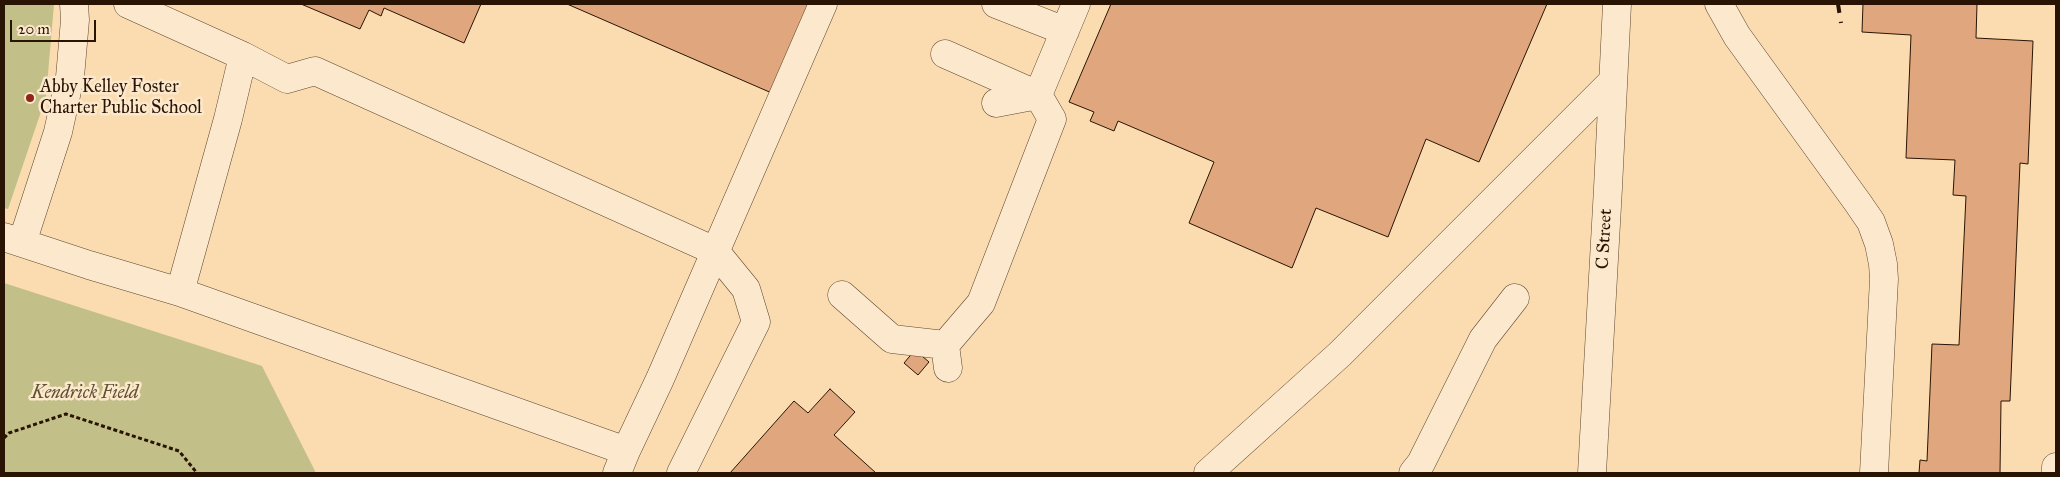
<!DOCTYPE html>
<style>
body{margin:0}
#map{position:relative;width:2060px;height:477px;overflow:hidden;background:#fadcb0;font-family:"IM FELL Great Primer",serif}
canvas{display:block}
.frame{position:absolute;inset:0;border:5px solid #291404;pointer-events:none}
.scale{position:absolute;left:10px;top:20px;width:86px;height:22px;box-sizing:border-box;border:2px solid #291404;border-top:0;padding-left:6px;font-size:15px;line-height:18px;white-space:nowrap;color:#291404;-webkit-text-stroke:4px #fce8cc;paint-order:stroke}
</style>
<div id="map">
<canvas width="2060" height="477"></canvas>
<div class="frame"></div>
<div class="scale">20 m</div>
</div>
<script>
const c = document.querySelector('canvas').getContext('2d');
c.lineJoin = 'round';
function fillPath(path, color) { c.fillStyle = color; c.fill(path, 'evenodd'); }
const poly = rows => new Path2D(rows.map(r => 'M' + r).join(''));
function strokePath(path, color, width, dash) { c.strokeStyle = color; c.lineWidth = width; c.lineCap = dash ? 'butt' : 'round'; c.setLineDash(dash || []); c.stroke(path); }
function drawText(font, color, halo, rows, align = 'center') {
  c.font = font + ' "IM FELL Great Primer",serif'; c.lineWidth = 5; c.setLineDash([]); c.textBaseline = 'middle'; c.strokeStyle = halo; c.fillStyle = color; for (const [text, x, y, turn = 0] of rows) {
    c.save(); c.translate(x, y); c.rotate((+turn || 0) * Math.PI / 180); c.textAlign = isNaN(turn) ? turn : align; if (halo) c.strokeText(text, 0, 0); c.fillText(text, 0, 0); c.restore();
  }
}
fillPath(poly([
 [4,4,54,4,46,97,8,209,4,208],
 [4,283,262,366,316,473,4,473]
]), '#c2bf88');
const building = poly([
 [301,4,481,4,464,43,384,8,381,16,369,10,360,29,301,4],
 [567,4,813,4,774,94,567,4],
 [1111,4,1547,4,1479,162,1426,139,1388,237,1316,208,1292,268,1189,223,1214,162,1118,121,1114,131,1090,121,1094,112,1069,102,1111,4],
 [1863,4,1977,4,1976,38,2033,41,2028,164,2020,163,2010,401,2001,401,2000,473,1919,473,1920,460,1927,461,1932,344,1959,345,1966,196,1953,195,1955,160,1906,158,1911,35,1862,32,1863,4],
 [915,350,929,362,918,375,904,363,915,350],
 [830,389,855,412,834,435,876,473,730,473,794,401,808,413,830,389]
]);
fillPath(building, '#e0a77f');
strokePath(building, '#291404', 1);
const minor = poly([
 [128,4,243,56,287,79,315,71,715,251,746,289,756,322,681,473],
 [996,4,1065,31],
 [1719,4,1737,36,1858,203,1871,222,1879,244,1883,264,1884,279,1874,473],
 [1038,95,1076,4],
 [996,103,1038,95],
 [4,237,89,265,180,292,626,451,660,379,823,4],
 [22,243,58,132,70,77,75,20,74,4],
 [180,292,228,119,243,56],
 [842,295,892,339,945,345,981,303,1052,119,1038,95,945,54],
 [945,345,948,368],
 [617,473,626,451],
 [1208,473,1340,354,1613,81],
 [1413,473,1421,463,1483,339,1515,298],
 [1592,473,1608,188,1617,4],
 [2056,473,2056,467]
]);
strokePath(minor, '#5d462f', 29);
strokePath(poly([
 [4,438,9,433,66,414,179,451,197,473]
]), '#291404', 3, [4, 2.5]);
strokePath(minor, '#fce8cc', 28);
strokePath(poly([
 [1838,4,1841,23]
]), '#291404', 4, [9, 9]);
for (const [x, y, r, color] of [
 [30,98,5,"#8f2418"]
]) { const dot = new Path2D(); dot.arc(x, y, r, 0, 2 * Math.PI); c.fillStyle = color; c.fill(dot); strokePath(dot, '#fce8cc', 2); }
drawText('18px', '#291404', '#fce8cc', [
 ["Abby Kelley Foster",40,88],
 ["Charter Public School",40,109]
], 'left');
drawText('18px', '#291404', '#fce8cc', [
 ["C Street",1605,239,-87]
]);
drawText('italic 18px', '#5f5032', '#fce8cc', [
 ["Kendrick Field",85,394]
]);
</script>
